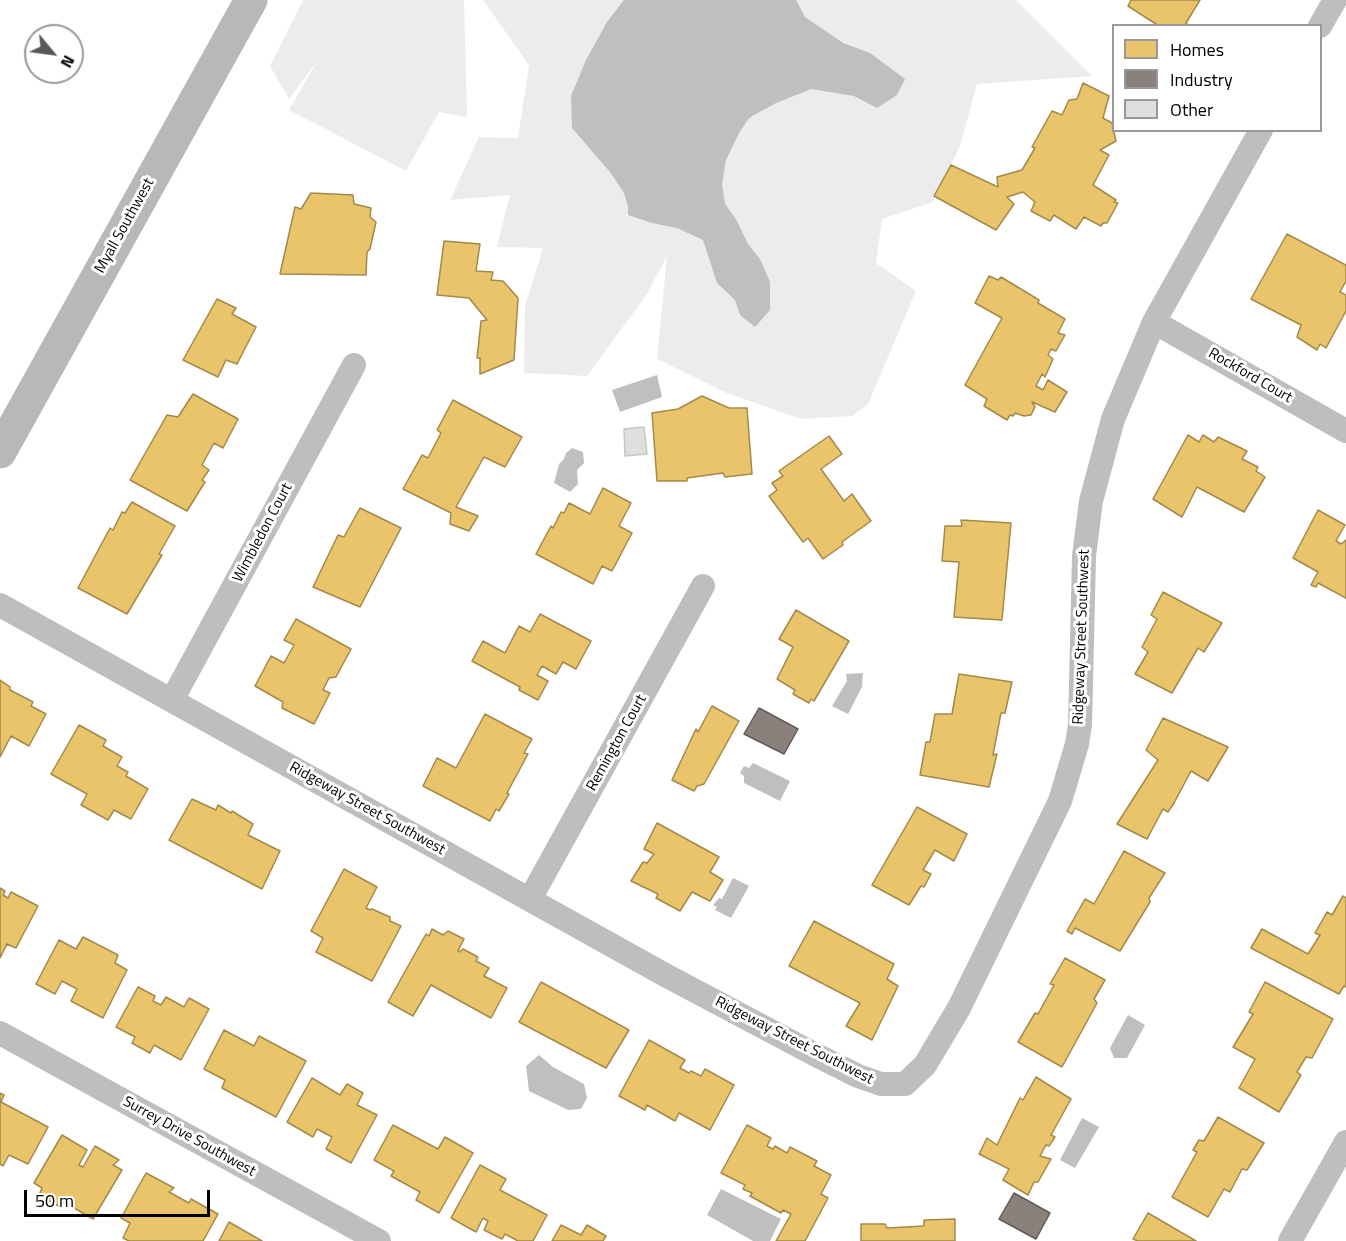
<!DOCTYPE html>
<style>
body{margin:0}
#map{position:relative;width:1346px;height:1241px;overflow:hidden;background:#fff;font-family:"Titillium Web",sans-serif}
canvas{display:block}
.legend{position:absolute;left:1112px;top:24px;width:210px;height:108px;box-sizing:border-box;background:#fff;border:2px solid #999;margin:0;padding:8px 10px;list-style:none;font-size:18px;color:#000}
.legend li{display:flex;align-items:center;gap:12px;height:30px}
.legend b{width:30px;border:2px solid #999}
.north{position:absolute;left:24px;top:24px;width:60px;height:60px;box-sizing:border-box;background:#fff;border:2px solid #999;border-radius:50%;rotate:119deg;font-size:16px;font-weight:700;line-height:24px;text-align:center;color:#000}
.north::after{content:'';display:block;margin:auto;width:21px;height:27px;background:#595959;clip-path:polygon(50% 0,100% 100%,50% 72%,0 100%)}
.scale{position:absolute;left:24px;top:1190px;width:186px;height:27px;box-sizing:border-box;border:3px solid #000;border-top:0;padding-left:8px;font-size:18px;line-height:21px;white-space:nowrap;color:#000;-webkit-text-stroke:4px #fff;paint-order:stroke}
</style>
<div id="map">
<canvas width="1346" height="1241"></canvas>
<ul class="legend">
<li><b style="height:16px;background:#e9c46a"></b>Homes</li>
<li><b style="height:16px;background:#8a817c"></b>Industry</li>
<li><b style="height:16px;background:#dfdfdf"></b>Other</li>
</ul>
<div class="north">N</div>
<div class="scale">50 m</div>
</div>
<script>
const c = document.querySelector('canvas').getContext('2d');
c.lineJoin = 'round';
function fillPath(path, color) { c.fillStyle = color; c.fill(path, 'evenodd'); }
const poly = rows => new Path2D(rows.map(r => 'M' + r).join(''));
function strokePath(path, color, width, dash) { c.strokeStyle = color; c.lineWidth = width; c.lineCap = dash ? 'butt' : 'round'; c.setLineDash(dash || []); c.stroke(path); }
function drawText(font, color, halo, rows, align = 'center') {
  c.font = font + ' "Titillium Web",sans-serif'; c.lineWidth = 6; c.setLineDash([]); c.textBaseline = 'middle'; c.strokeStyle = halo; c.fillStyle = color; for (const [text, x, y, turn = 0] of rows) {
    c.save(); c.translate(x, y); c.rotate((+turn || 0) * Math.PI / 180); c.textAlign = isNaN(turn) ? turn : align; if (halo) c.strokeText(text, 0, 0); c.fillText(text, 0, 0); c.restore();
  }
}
fillPath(poly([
 [303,0,464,0,467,117,439,112,406,171,289,110,318,60,289,99,270,66],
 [483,0,1016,0,1092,76,977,84,960,146,933,202,882,219,876,263,916,291,868,404,852,416,801,419,727,393,657,359,667,256,647,294,587,376,524,373,525,306,543,248,497,247,510,195,450,200,479,137,518,138,529,65]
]), '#ececec');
fillPath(poly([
 [624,0,796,0,805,17,843,43,870,53,905,79,897,95,877,108,854,96,811,89,776,103,749,118,739,133,726,160,722,184,725,204,736,219,748,244,760,259,770,282,770,310,755,327,740,315,735,300,717,283,703,240,677,228,652,223,628,215,628,206,624,193,610,172,572,128,571,96,586,60,607,22],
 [657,375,662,397,620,412,612,390],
 [572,448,583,452,584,463,577,470,578,484,570,492,554,483,559,464,564,459,566,453],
 [863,673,862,687,848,714,832,706,847,681,846,674],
 [753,763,790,781,780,801,744,783,744,776,740,773,744,766,749,768],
 [733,878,749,886,731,918,715,910,717,907,713,905,719,898,722,899],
 [1128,1015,1145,1025,1127,1058,1114,1058,1110,1048],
 [539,1055,553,1067,584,1084,587,1098,581,1109,568,1110,529,1091,526,1066],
 [1082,1118,1099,1127,1075,1168,1060,1160],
 [721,1189,781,1219,770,1241,753,1241,707,1215]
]), '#bfbfbf');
const homes = poly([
 [1131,0,1200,0,1186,23,1190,26,1159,26,1128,6,1131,0],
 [1083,83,1109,96,1103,118,1112,123,1116,141,1100,150,1109,155,1093,185,1116,200,1114,202,1118,203,1107,223,1103,223,1101,226,1084,217,1076,229,1054,215,1050,221,1031,211,1035,202,1023,192,1007,197,1014,204,996,230,934,196,951,165,998,187,997,177,1022,170,1035,148,1032,147,1052,111,1062,115,1069,100,1077,99,1083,83],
 [311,193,353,195,354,204,371,208,370,217,376,222,370,249,367,252,366,275,280,274,295,207,301,209,311,193],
 [1287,234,1346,265,1346,281,1340,292,1346,295,1346,311,1326,348,1320,344,1317,350,1297,337,1301,325,1251,299,1287,234],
 [444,241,480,244,476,271,493,272,491,280,503,281,518,298,514,360,480,374,480,358,477,358,481,321,487,320,469,298,437,295,444,241],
 [989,276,998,280,1001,277,1039,300,1038,303,1065,319,1058,333,1065,335,1056,351,1051,349,1048,355,1053,359,1045,377,1042,374,1036,386,1043,390,1048,380,1067,392,1055,412,1032,402,1035,407,1031,415,1024,416,1015,413,1013,416,1010,415,1007,420,984,406,987,399,965,385,1002,318,975,303,989,276],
 [217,299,236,308,232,314,256,327,237,364,226,360,218,377,183,360,217,299],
 [193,394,238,419,223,448,214,443,202,465,209,470,202,480,205,482,187,511,130,480,167,415,178,417,193,394],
 [702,396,729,408,747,408,752,474,725,477,723,473,687,478,687,481,657,481,652,413,678,409,702,396],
 [453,400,522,437,505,467,484,457,456,507,478,516,469,531,450,524,451,513,403,489,422,455,428,458,441,433,437,430,453,400],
 [1188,435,1199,442,1203,435,1214,442,1218,437,1247,451,1242,459,1258,467,1256,471,1265,477,1244,512,1197,487,1182,517,1153,499,1188,435],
 [829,436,842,454,821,469,844,501,852,494,871,521,842,542,843,545,823,559,808,538,803,542,769,496,777,490,772,483,783,476,779,471,829,436],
 [603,488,631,503,619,526,632,533,612,571,602,566,593,584,536,554,551,526,553,528,561,512,564,513,569,503,590,514,603,488],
 [132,502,175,526,159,554,162,555,127,614,78,588,110,528,113,530,122,512,125,513,132,502],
 [360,508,401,528,360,607,313,587,338,535,344,537,360,508],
 [1318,510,1345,525,1336,541,1341,544,1346,540,1346,598,1318,583,1316,587,1311,585,1318,572,1293,558,1318,510],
 [961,520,1011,523,1002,620,954,617,959,562,942,561,945,526,962,526,961,520],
 [1163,592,1222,623,1204,652,1198,648,1172,693,1135,674,1148,652,1142,647,1157,619,1151,615,1163,592],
 [796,610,849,641,814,701,811,699,809,703,793,694,795,690,777,679,793,647,779,639,796,610],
 [540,614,591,641,576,669,563,662,556,674,542,666,537,675,548,681,538,700,519,690,520,687,472,661,483,641,505,653,519,626,530,632,540,614],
 [296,619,351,649,336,677,329,678,323,690,330,693,314,724,282,708,283,702,255,686,271,656,284,663,294,645,284,640,296,619],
 [959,674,1012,682,1005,713,1001,713,993,755,997,754,989,787,920,775,926,742,930,742,935,714,952,714,959,674],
 [0,680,10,687,10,690,33,702,31,706,46,714,29,746,11,736,0,757,0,680],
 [712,706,739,721,704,784,697,786,694,791,672,780,696,729,698,732,712,706],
 [485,714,532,739,524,753,528,754,507,793,509,794,499,811,496,809,490,821,423,786,437,758,456,768,485,714],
 [1163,718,1228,747,1208,781,1191,771,1174,803,1168,812,1163,809,1147,839,1117,824,1158,760,1146,750,1163,718],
 [79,725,106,740,103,746,122,757,117,766,128,772,126,776,148,789,131,819,114,810,108,820,81,805,87,794,51,774,79,725],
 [192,799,216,810,218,805,231,813,232,811,253,824,248,835,280,851,262,889,169,840,192,799],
 [917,807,967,834,954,861,935,850,923,870,931,874,924,887,921,886,909,905,872,885,917,807],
 [657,823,719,857,710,872,723,880,710,901,692,892,680,911,656,898,658,894,631,881,643,862,647,863,654,854,644,849,657,823],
 [1124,851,1165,873,1149,898,1150,902,1120,951,1075,928,1072,934,1067,931,1085,899,1094,904,1124,851],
 [344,869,377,887,366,908,370,910,372,909,390,917,390,921,401,926,372,981,316,952,323,938,311,931,344,869],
 [0,888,5,891,3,895,8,898,11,892,38,906,16,948,7,944,0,958,0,888],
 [1343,896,1346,898,1346,987,1344,986,1339,994,1251,948,1262,929,1308,954,1320,935,1315,933,1327,912,1332,915,1343,896],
 [814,921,894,964,887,979,898,986,872,1040,846,1026,860,1003,789,966,814,921],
 [432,929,443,935,448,931,464,939,458,951,459,952,463,949,478,957,476,961,489,968,484,976,507,988,491,1018,431,985,413,1016,388,1002,426,934,429,936,432,929],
 [83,937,118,955,115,963,127,970,103,1018,71,1001,77,989,62,981,55,994,36,984,59,940,76,949,83,937],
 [1065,958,1105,980,1094,999,1097,1003,1062,1067,1018,1042,1035,1013,1038,1014,1054,985,1050,984,1065,958],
 [541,982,629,1030,606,1068,519,1022,541,982],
 [1265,982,1333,1019,1312,1058,1306,1057,1297,1072,1301,1075,1279,1112,1239,1088,1255,1059,1233,1047,1253,1014,1249,1012,1265,982],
 [138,987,155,996,153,1001,161,1005,166,997,184,1007,189,998,209,1009,181,1060,154,1045,150,1053,132,1043,135,1037,116,1027,138,987],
 [224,1030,254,1046,259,1036,306,1061,276,1117,222,1088,225,1080,204,1069,224,1030],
 [649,1040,685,1060,680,1068,689,1073,691,1071,701,1076,705,1069,734,1085,710,1130,679,1113,675,1121,647,1105,645,1110,619,1096,649,1040],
 [1036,1077,1071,1099,1051,1135,1055,1137,1049,1146,1046,1145,1040,1156,1051,1159,1038,1182,1034,1182,1028,1195,1003,1180,1009,1169,979,1154,987,1138,997,1145,1020,1098,1023,1100,1036,1077],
 [312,1078,340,1095,347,1084,363,1093,357,1105,377,1115,351,1163,326,1149,332,1137,317,1129,313,1137,287,1122,312,1078],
 [0,1093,4,1095,1,1102,48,1127,28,1164,9,1155,3,1166,0,1164,0,1093],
 [1218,1117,1264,1143,1247,1170,1242,1169,1230,1192,1224,1189,1208,1217,1172,1197,1197,1152,1193,1150,1199,1140,1204,1141,1218,1117],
 [393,1125,438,1149,445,1137,473,1153,439,1213,416,1200,420,1192,391,1176,394,1171,374,1160,393,1125],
 [747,1125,771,1138,767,1146,773,1149,775,1146,787,1153,790,1147,817,1161,814,1166,831,1175,821,1194,828,1198,805,1241,776,1241,791,1214,783,1210,781,1213,750,1196,752,1193,743,1189,745,1185,721,1173,747,1125],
 [62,1135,87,1150,79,1165,83,1167,95,1146,119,1160,113,1165,122,1170,93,1219,64,1202,60,1207,39,1195,42,1188,34,1183,62,1135],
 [480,1165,506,1179,500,1190,547,1215,533,1241,518,1241,505,1234,502,1239,484,1230,488,1221,483,1218,476,1232,451,1218,480,1165],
 [146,1173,174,1188,169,1192,189,1203,191,1199,218,1214,203,1241,129,1241,123,1238,130,1223,121,1218,146,1173],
 [1148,1213,1196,1241,1138,1241,1133,1239,1148,1213],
 [955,1219,955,1241,861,1241,861,1224,885,1224,887,1228,924,1226,924,1220,955,1219],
 [229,1222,262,1241,219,1241,229,1222],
 [561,1225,581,1235,587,1225,606,1236,603,1241,552,1241,561,1225]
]);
fillPath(homes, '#e9c46a');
strokePath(homes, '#a3894a', 1.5);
const industry = poly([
 [759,708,798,729,784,754,744,734,759,708],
 [1014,1193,1050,1213,1036,1239,999,1219,1014,1193]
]);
fillPath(industry, '#8a817c');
strokePath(industry, '#615a57', 1.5);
const building = poly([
 [644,427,647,454,625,456,624,429,644,427]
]);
fillPath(building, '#dfdfdf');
strokePath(building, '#c7c7c7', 1.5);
strokePath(poly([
 [1320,26,1335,0],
 [1154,322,1346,431],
 [0,605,667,976,816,1055,858,1076,881,1084,905,1084,925,1065,959,1008,1060,801,1077,744,1080,725,1084,556,1091,501,1113,419,1154,322,1261,130],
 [172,700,354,365],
 [530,899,703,586],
 [0,1033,379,1241],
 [1290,1241,1346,1142]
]), '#bebebe', 24);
strokePath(poly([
 [0,452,251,0]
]), '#b8b8b8', 33);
drawText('15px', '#000', '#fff', [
 ["Myall Southwest",125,226,-61],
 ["Rockford Court",1250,376,30],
 ["Wimbledon Court",263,533,-62],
 ["Ridgeway Street Southwest",1082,637,-88],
 ["Remington Court",617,743,-61],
 ["Ridgeway Street Southwest",367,809,29],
 ["Ridgeway Street Southwest",794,1041,27],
 ["Surrey Drive Southwest",189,1137,29]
]);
</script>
